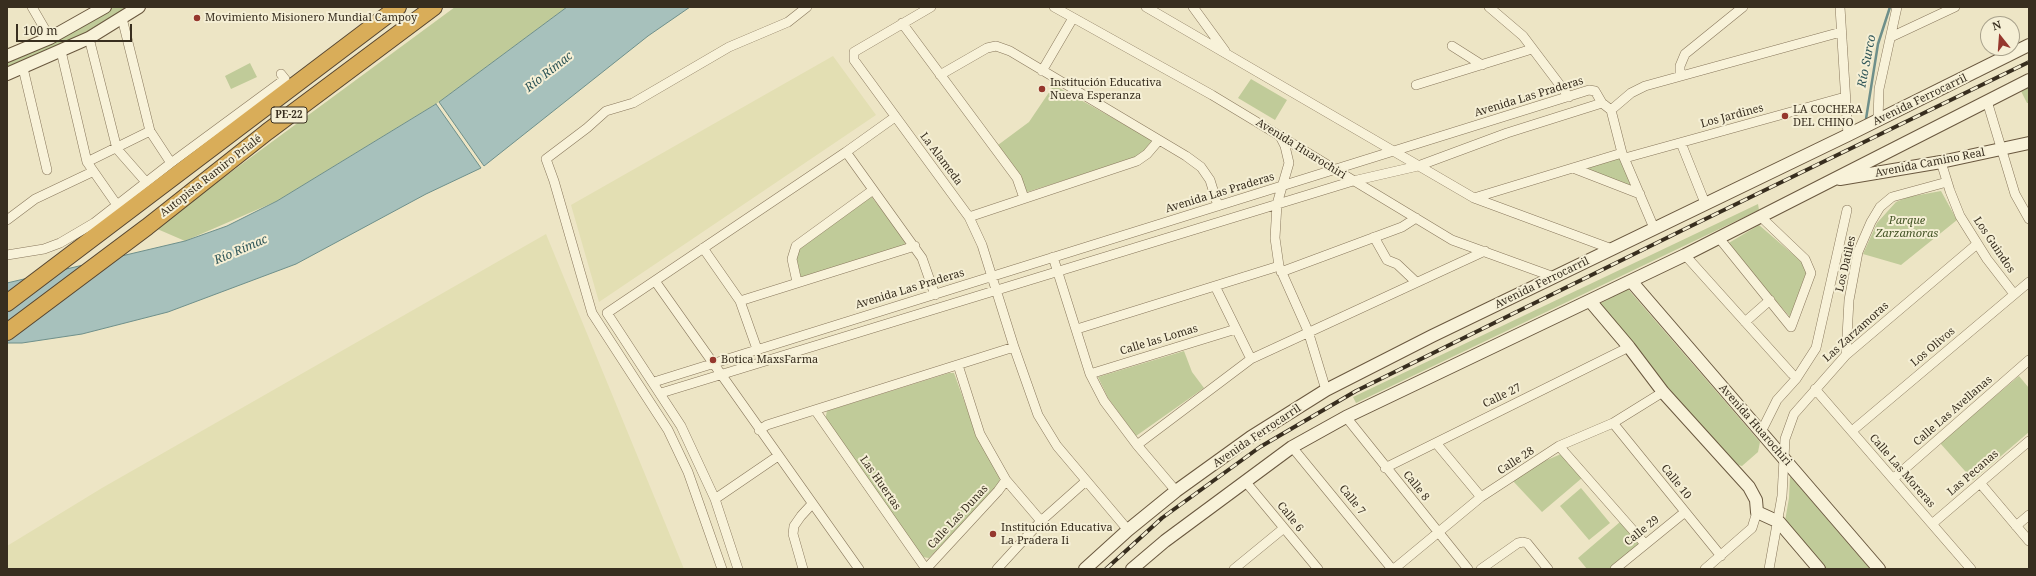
<!DOCTYPE html>
<meta charset="utf-8">
<style>
body{margin:0}
#map{position:relative;width:2036px;height:576px;overflow:hidden;background:#ede5c5;font-family:"Noto Serif",serif}
canvas{display:block}
.frame{position:absolute;inset:0;border:8px solid #382e1f;pointer-events:none}
.north{position:absolute;left:1980px;top:16px;width:40px;height:40px;box-sizing:border-box;background:#f5efd5;border:1px solid #a9a28c;border-radius:50%;rotate:343deg;font-size:11px;font-weight:700;line-height:16px;text-align:center;color:#382e1f}
.north::after{content:'';display:block;margin:auto;width:14px;height:18px;background:#95372d;clip-path:polygon(50% 0,100% 100%,50% 72%,0 100%)}
.scale{position:absolute;left:16px;top:24px;width:116px;height:18px;box-sizing:border-box;border:2px solid #382e1f;border-top:0;padding-left:5px;font-size:12px;line-height:14px;white-space:nowrap;color:#382e1f;-webkit-text-stroke:3px #f5efd5;paint-order:stroke}
</style>
<div id="map">
<canvas width="2036" height="576"></canvas>
<div class="frame"></div>
<div class="north">N</div>
<div class="scale">100 m</div>
</div>
<script>
const c = document.querySelector('canvas').getContext('2d');
c.lineJoin = 'round';
function fillPath(path, color) { c.fillStyle = color; c.fill(path, 'evenodd'); }
const poly = rows => new Path2D(rows.map(r => 'M' + r).join(''));
function strokePath(path, color, width, dash) { c.strokeStyle = color; c.lineWidth = width; c.lineCap = dash ? 'butt' : 'round'; c.setLineDash(dash || []); c.stroke(path); }
function drawText(font, color, halo, rows, align = 'center') {
  c.font = font + ' "Noto Serif",serif'; c.lineWidth = 4; c.setLineDash([]); c.textBaseline = 'middle'; c.strokeStyle = halo; c.fillStyle = color; for (const [text, x, y, turn = 0] of rows) {
    c.save(); c.translate(x, y); c.rotate((+turn || 0) * Math.PI / 180); c.textAlign = isNaN(turn) ? turn : align; if (halo) c.strokeText(text, 0, 0); c.fillText(text, 0, 0); c.restore();
  }
}
fillPath(poly([
 [833,56,876,115,599,302,571,205],
 [546,234,684,569,7,569,7,546,102,488]
]), '#e3dfb3');
fillPath(poly([
 [112,7,134,7,94,31,7,71,7,59,88,21],
 [455,7,567,7,439,102,277,201,185,241,155,228],
 [250,63,257,77,231,89,225,76],
 [1251,79,1287,100,1275,120,1238,98],
 [1054,85,1152,140,1144,151,1135,158,1027,192,1018,174,998,145,1029,122],
 [2029,86,2029,103,2027,103,2021,91],
 [1620,158,1634,191,1585,168],
 [1941,191,1957,220,1901,265,1863,254,1877,223,1896,202,1908,197],
 [871,196,906,242,904,245,801,278,796,259,798,251,804,244],
 [1758,204,1759,210,1356,403,1353,397],
 [1759,225,1803,263,1806,273,1790,317,1727,244],
 [1628,289,1760,442,1758,452,1742,466,1738,465,1726,455,1674,397,1599,304],
 [1184,351,1192,372,1204,388,1136,436,1108,398,1098,377],
 [949,373,954,373,978,439,1000,478,998,486,929,558,922,557,825,420,827,411],
 [2019,376,2029,388,2029,432,1973,480,1940,443],
 [1561,454,1582,478,1542,512,1512,480,1540,463],
 [1790,476,1870,569,1826,569,1785,521,1789,498],
 [1581,488,1610,523,1589,540,1560,506],
 [1620,522,1638,543,1638,546,1611,569,1587,569,1578,558]
]), '#c0cb99');
const water = poly([
 [567,7,690,7,648,36,484,166,439,102,567,7],
 [436,104,481,168,426,194,296,264,168,312,82,334,22,343,7,343,7,283,185,241,227,226,277,201,436,104]
]);
fillPath(water, '#a7c1bc');
strokePath(water, '#6e8f8a', 1);
strokePath(poly([
 [1866,119,1878,44,1890,7]
]), '#6e8f8a', 2.5);
const street = poly([
 [32,7,50,38],
 [931,7,854,52,854,60,969,217,982,245,1014,347,1038,415,1057,446,1128,530],
 [1054,7,1212,95,1452,240,1554,277],
 [1146,7,1474,198,1612,249],
 [1193,7,1225,51],
 [1489,7,1523,36,1569,97],
 [1840,7,1848,135],
 [122,18,150,131,171,163],
 [902,23,1017,178,1024,198],
 [1891,37,1955,7],
 [89,38,117,149,146,182],
 [1452,46,1482,65],
 [61,51,87,162,117,205],
 [23,68,47,170],
 [1042,71,1073,18],
 [940,75,987,48,996,46,1010,51,1186,156,1201,167,1210,180,1218,206],
 [1680,76,1680,66,1685,54,1743,7],
 [1416,85,1532,49],
 [1987,101,2015,194,2029,219],
 [1611,110,1631,93,1645,86,1841,32],
 [1878,120,1879,89,1897,7],
 [1280,136,1285,146,1289,163,1277,204,1275,238,1279,266,1308,331,1326,390],
 [1681,143,1705,203],
 [846,152,922,258,935,295],
 [1625,158,1845,97],
 [87,162,150,131],
 [1941,162,1950,191,1960,216,1987,259,2014,294],
 [1573,168,1640,194],
 [1474,198,1622,153],
 [969,217,1137,161,1147,154,1159,140],
 [7,220,35,199,92,172],
 [1374,237,1387,260,1397,264,1416,282],
 [1719,238,1791,327,1811,273,1805,259,1761,217],
 [703,248,740,301,757,349],
 [7,255,44,249,60,243,94,223,171,163,285,79,281,74],
 [1685,255,1792,374],
 [1053,257,1090,374,1104,401,1137,445,1176,491],
 [1281,272,1402,227,1416,218],
 [655,281,859,569],
 [797,282,792,259,796,246,873,190],
 [1215,286,1251,359],
 [740,301,915,246],
 [1745,322,1770,300],
 [1077,329,1279,266],
 [1846,355,1849,300,1858,252,1871,222,1880,207,1892,197,1947,182],
 [958,365,980,434,1006,480,1041,521],
 [1090,374,1236,329],
 [654,382,1589,90,1595,91,1602,103,1611,110,1622,153,1654,228],
 [1815,389,1971,569],
 [661,393,1353,181,1418,166,1507,133,1602,103],
 [815,410,926,569],
 [1346,417,1468,569],
 [1613,423,1721,556],
 [759,430,767,425,1014,347],
 [1852,431,2029,282],
 [1761,432,1777,400,1796,379,1816,348,1847,210],
 [1436,443,1481,497],
 [1137,445,1251,359,1485,251],
 [1559,446,1645,544],
 [1292,447,1392,569],
 [1385,468,1629,347],
 [1893,479,2029,360],
 [1245,481,1318,569],
 [1980,483,2029,541],
 [715,499,778,456],
 [1932,524,2029,441],
 [2016,526,2029,515],
 [722,569,688,472,668,430,592,313,554,181,546,159,587,128,606,111,633,103,729,47,788,22,807,7],
 [738,569,715,499,681,426,607,313,846,152,895,117],
 [803,569,793,534,794,526,801,516,812,504],
 [926,569,998,491,1006,480],
 [997,569,1041,521,1086,481],
 [1234,569,1284,528],
 [1394,569,1481,497,1559,446,1613,423,1663,392],
 [1481,569,1518,543,1523,542,1527,543,1548,569],
 [1615,569,1685,512],
 [1705,569,1752,528,1757,512],
 [1769,569,1782,496,1785,439,1794,414,1846,355,1977,244]
]);
const secondary = poly([
 [7,56,50,38,105,7],
 [7,74,89,38,139,7],
 [1840,179,1941,162,2029,143],
 [1631,281,1879,569],
 [1590,301,1629,347,1663,392,1749,487,1756,500,1757,512,1779,522,1819,569],
 [1085,569,1128,530,1176,491,1251,437,1326,390,1432,336,1848,135,2029,45],
 [1132,569,1165,541,1292,447,1346,417,1685,255,2029,80]
]);
const highway = poly([
 [7,303,398,7],
 [7,332,147,227,267,132,434,7]
]);
strokePath(street, '#88775c', 10);
strokePath(secondary, '#6a583f', 14);
strokePath(highway, '#564530', 18);
strokePath(street, '#f8f2d9', 9);
strokePath(secondary, '#f8f2d9', 12);
strokePath(highway, '#d9ad59', 16);
const rail = poly([
 [1106,569,1162,518,1260,447,1356,391,1691,226,2029,62]
]);
strokePath(rail, '#382e1f', 4);
strokePath(rail, '#f5efd5', 2.5, [8]);
for (const [x, y, r, color] of [
 [197,18,4,"#95372d"],
 [1042,89,4,"#95372d"],
 [1785,116,4,"#95372d"],
 [713,360,4,"#95372d"],
 [993,534,4,"#95372d"]
]) { const dot = new Path2D(); dot.arc(x, y, r, 0, 2 * Math.PI); c.fillStyle = color; c.fill(dot); strokePath(dot, '#f5efd5', 1.5); }
for (const [x, y, w] of [
 [289,115,36]
]) { const box = new Path2D(); box.roundRect(x - w / 2, y - 8, w, 16, 3); c.fillStyle = '#f5efd5'; c.fill(box); strokePath(box, '#382e1f', 1); }
drawText('bold 10px', '#382e1f', null, [
 ["PE-22",289,115]
]);
drawText('11px', '#382e1f', '#f5efd5', [
 ["Movimiento Misionero Mundial Campoy",205,18],
 ["Institución Educativa",1050,83],
 ["Nueva Esperanza",1050,96],
 ["LA COCHERA",1793,110],
 ["DEL CHINO",1793,123],
 ["Botica MaxsFarma",721,360],
 ["Institución Educativa",1001,528],
 ["La Pradera Ii",1001,541]
], 'left');
drawText('11px', '#382e1f', '#f5efd5', [
 ["Avenida Las Praderas",1529,97,-17],
 ["Avenida Ferrocarril",1920,100,-26],
 ["Los Jardines",1732,116,-15],
 ["Avenida Huarochiri",1301,149,32],
 ["La Alameda",941,159,53],
 ["Avenida Camino Real",1930,163,-11],
 ["Autopista Ramiro Prialé",211,176,-38],
 ["Avenida Las Praderas",1220,193,-17],
 ["Los Guindos",1994,245,56],
 ["Los Datiles",1846,264,-77],
 ["Avenida Ferrocarril",1542,283,-26],
 ["Avenida Las Praderas",910,289,-17],
 ["Las Zarzamoras",1856,332,-42],
 ["Calle las Lomas",1159,340,-17],
 ["Los Olivos",1933,347,-40],
 ["Calle 27",1502,396,-26],
 ["Calle Las Avellanas",1953,411,-41],
 ["Avenida Huarochiri",1755,425,49],
 ["Avenida Ferrocarril",1257,436,-34],
 ["Calle 28",1516,461,-33],
 ["Calle Las Moreras",1902,471,49],
 ["Las Pecanas",1973,473,-41],
 ["Calle 10",1676,482,51],
 ["Las Huertas",880,483,55],
 ["Calle 8",1416,486,51],
 ["Calle 7",1352,500,51],
 ["Calle Las Dunas",958,517,-47],
 ["Calle 6",1290,517,51],
 ["Calle 29",1642,531,-39]
]);
drawText('italic 11px', '#445426', '#f5efd5', [
 ["Parque",1907,221],
 ["Zarzamoras",1907,234]
]);
drawText('italic 12px', '#2f5658', '#f5efd5', [
 ["Río Surco",1867,61,-79],
 ["Río Rímac",549,72,-38],
 ["Río Rímac",241,250,-23]
]);
</script>
